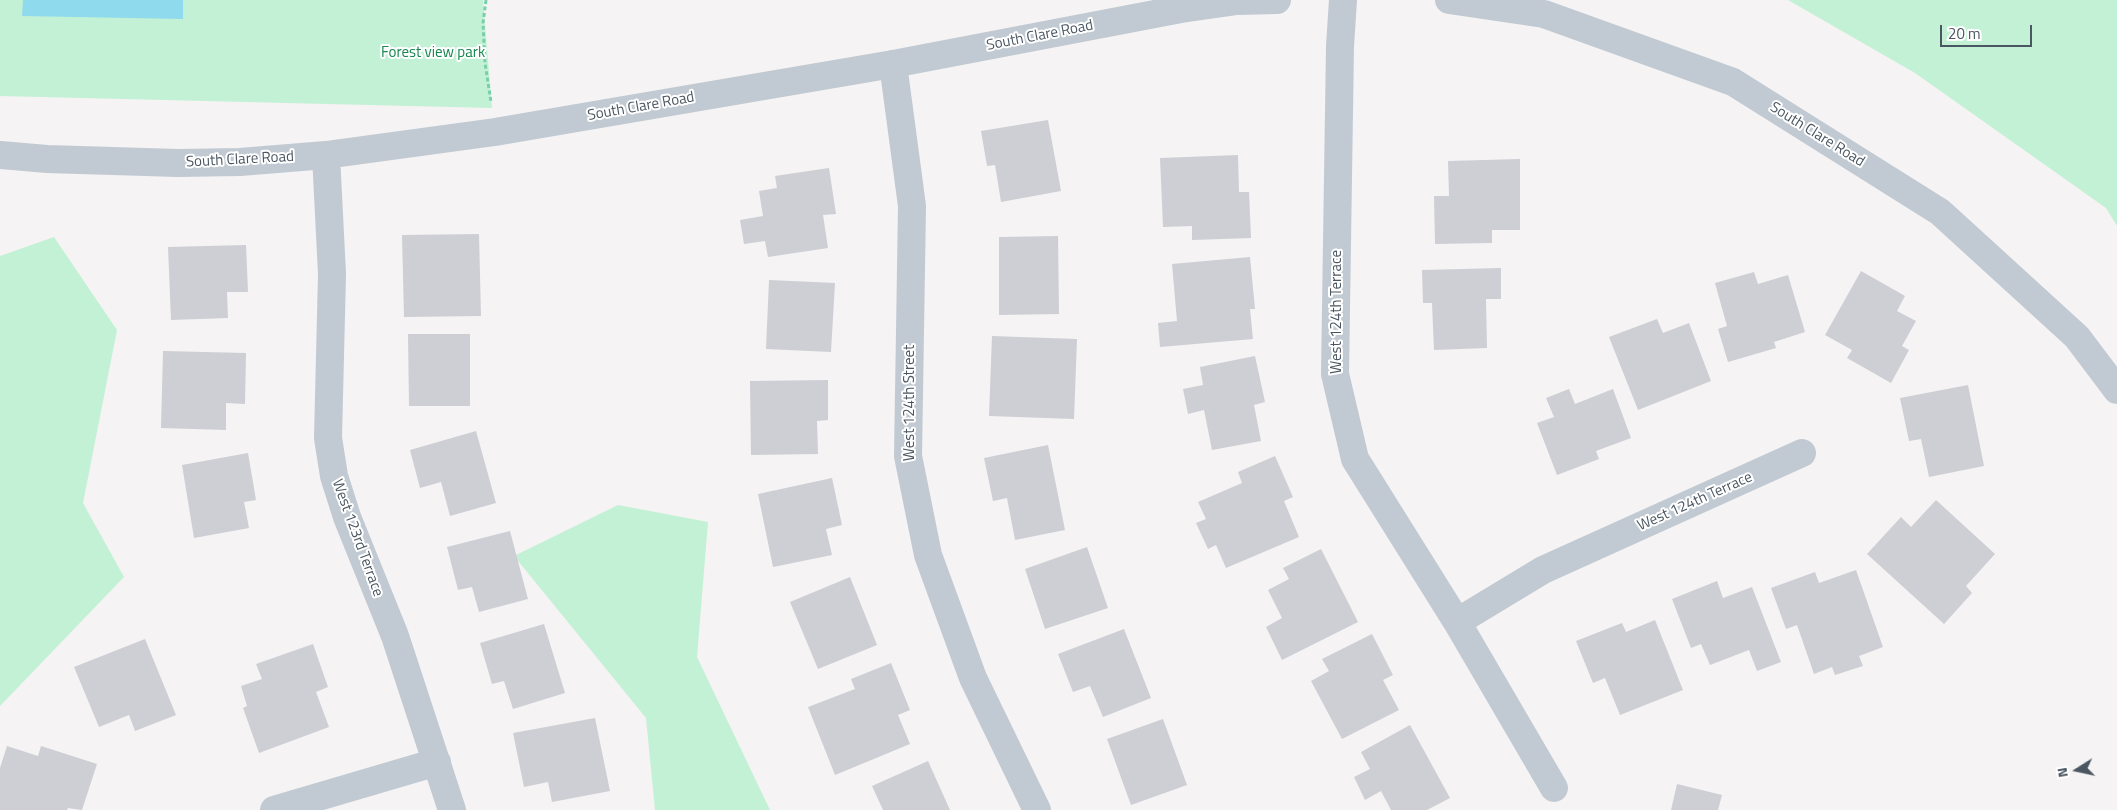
<!DOCTYPE html>
<style>
body{margin:0}
#map{position:relative;width:2117px;height:810px;overflow:hidden;background:#f5f3f3;font-family:"Titillium Web",sans-serif}
canvas{display:block}
.north{position:absolute;left:2052px;top:745px;width:50px;height:50px;-webkit-text-stroke:4px #fff;paint-order:stroke;rotate:260deg;font-size:14px;font-weight:700;line-height:20px;text-align:center;color:#4a5661}
.north::after{content:'';display:block;margin:auto;width:18px;height:22px;background:#4a5661;clip-path:polygon(50% 0,100% 100%,50% 72%,0 100%)}
.scale{position:absolute;left:1940px;top:25px;width:92px;height:22px;box-sizing:border-box;border:2px solid #4a5661;border-top:0;padding-left:6px;font-size:15px;line-height:18px;white-space:nowrap;color:#4a5661;-webkit-text-stroke:4px #fff;paint-order:stroke}
</style>
<div id="map">
<canvas width="2117" height="810"></canvas>
<div class="north">N</div>
<div class="scale">20 m</div>
</div>
<script>
const c = document.querySelector('canvas').getContext('2d');
c.lineJoin = 'round';
function fillPath(path, color) { c.fillStyle = color; c.fill(path, 'evenodd'); }
const poly = rows => new Path2D(rows.map(r => 'M' + r).join(''));
function strokePath(path, color, width, dash) { c.strokeStyle = color; c.lineWidth = width; c.lineCap = dash ? 'butt' : 'round'; c.setLineDash(dash || []); c.stroke(path); }
function drawText(font, color, halo, rows, align = 'center') {
  c.font = font + ' "Titillium Web",sans-serif'; c.lineWidth = 4; c.setLineDash([]); c.textBaseline = 'middle'; c.strokeStyle = halo; c.fillStyle = color; for (const [text, x, y, turn = 0] of rows) {
    c.save(); c.translate(x, y); c.rotate((+turn || 0) * Math.PI / 180); c.textAlign = isNaN(turn) ? turn : align; if (halo) c.strokeText(text, 0, 0); c.fillText(text, 0, 0); c.restore();
  }
}
fillPath(poly([
 [0,0,483,0,492,108,0,96],
 [1788,0,2117,0,2117,226,2106,208,1915,73],
 [54,237,117,330,83,503,124,577,0,706,0,256],
 [618,505,708,522,697,657,770,810,655,810,646,718,514,556]
]), '#c3f1d5');
fillPath(poly([
 [23,0,183,0,183,19,22,16]
]), '#90daee');
fillPath(poly([
 [1048,120,1061,191,1001,202,995,165,987,166,981,131],
 [1238,155,1239,192,1249,192,1251,238,1192,240,1192,226,1163,227,1160,158],
 [1520,159,1520,230,1492,230,1492,243,1435,244,1434,196,1449,196,1448,161],
 [829,168,836,214,823,215,828,248,768,257,765,241,744,244,740,220,763,216,759,191,777,188,775,176],
 [479,234,481,316,404,317,402,235],
 [1058,236,1059,314,999,315,999,237],
 [246,245,248,292,227,292,228,318,171,320,168,247],
 [1250,257,1255,309,1250,309,1253,339,1160,347,1158,323,1177,321,1172,264],
 [1501,268,1501,299,1486,299,1487,348,1434,350,1432,303,1423,303,1422,270],
 [1861,271,1905,296,1897,311,1916,321,1902,346,1909,350,1891,383,1847,358,1852,350,1825,335],
 [1754,272,1758,284,1788,275,1805,332,1774,342,1776,348,1728,362,1718,329,1727,326,1715,283],
 [769,280,835,283,831,352,766,349],
 [1657,319,1663,333,1689,323,1711,381,1638,410,1609,337],
 [408,334,470,334,470,406,409,406],
 [992,336,1077,339,1074,419,989,416],
 [163,351,246,353,245,404,226,403,226,430,161,428],
 [1255,356,1265,402,1254,405,1261,441,1212,450,1204,410,1188,414,1183,389,1203,385,1200,367],
 [828,380,828,420,817,421,818,454,751,455,750,381],
 [1968,385,1984,466,1929,477,1921,439,1909,441,1900,398],
 [1569,389,1575,404,1613,389,1631,438,1596,451,1599,459,1557,475,1537,423,1554,417,1546,398],
 [476,431,496,503,450,516,441,482,420,488,410,450],
 [1048,445,1065,530,1015,540,1007,498,993,501,984,458],
 [248,453,256,500,244,502,249,528,194,538,182,465],
 [1275,456,1293,497,1284,501,1299,537,1226,568,1216,545,1208,549,1196,523,1206,519,1198,502,1242,483,1238,472],
 [832,478,842,525,826,529,832,555,773,567,758,494],
 [1936,500,1995,554,1966,586,1972,593,1944,624,1867,554,1901,517,1911,527],
 [510,531,528,599,479,612,472,587,458,590,447,547],
 [1087,547,1108,608,1045,629,1025,569],
 [1321,549,1358,622,1282,660,1266,627,1282,618,1268,590,1289,579,1283,568],
 [1856,570,1883,647,1859,656,1863,666,1835,675,1832,667,1814,674,1797,625,1786,629,1771,588,1815,572,1819,583],
 [850,577,877,645,818,669,790,602],
 [1717,581,1723,598,1752,587,1781,662,1757,671,1749,650,1710,665,1701,644,1691,648,1672,599],
 [1655,620,1683,690,1620,715,1605,678,1593,683,1576,641,1622,623,1626,632],
 [544,624,565,693,513,709,504,681,492,684,480,643],
 [1124,629,1151,698,1103,717,1090,686,1073,692,1058,654],
 [1372,634,1393,675,1383,680,1399,710,1342,739,1311,681,1329,671,1322,659],
 [145,639,176,715,135,731,129,715,99,727,74,667],
 [313,644,328,687,316,692,329,727,259,753,243,708,247,706,241,686,262,679,256,664],
 [891,663,910,710,898,715,910,744,835,775,808,707,855,689,851,679],
 [595,718,610,791,552,802,548,782,524,787,513,733],
 [1163,719,1187,785,1131,805,1107,739],
 [1410,725,1450,798,1427,810,1391,810,1381,791,1365,800,1354,777,1370,769,1361,752],
 [7,746,38,756,41,746,97,764,82,810,68,808,67,810,0,810,0,768],
 [928,761,950,810,883,810,872,786],
 [1677,784,1722,795,1718,810,1671,810]
]), '#cdcfd5');
strokePath(poly([
 [486,0,483,23,485,63,491,102]
]), '#7ad0a6', 3, [4, 2.5]);
strokePath(poly([
 [1343,0,1340,46,1335,374,1355,459,1457,622,1554,788],
 [1449,0,1544,14,1733,82,1940,212,2077,337,2117,390],
 [893,64,912,206,908,456,928,555,973,678,1037,810],
 [0,155,47,159,178,163,240,162,326,155,495,132,893,64,1181,9,1237,1,1277,0],
 [326,155,332,274,328,438,334,476,347,517,395,636,452,810],
 [1457,622,1543,570,1802,453],
 [274,810,437,762]
]), '#c1cad2', 28);
drawText('15px', '#4a5661', '#fff', [
 ["South Clare Road",1040,36,-11],
 ["South Clare Road",641,107,-10],
 ["South Clare Road",1817,135,32],
 ["South Clare Road",240,160,-3],
 ["West 124th Terrace",1337,312,-90],
 ["West 124th Street",910,403,-90],
 ["West 124th Terrace",1695,502,-24],
 ["West 123rd Terrace",357,538,70]
]);
drawText('15px', '#17864f', '#fff', [
 ["Forest view park",433,53]
]);
</script>
